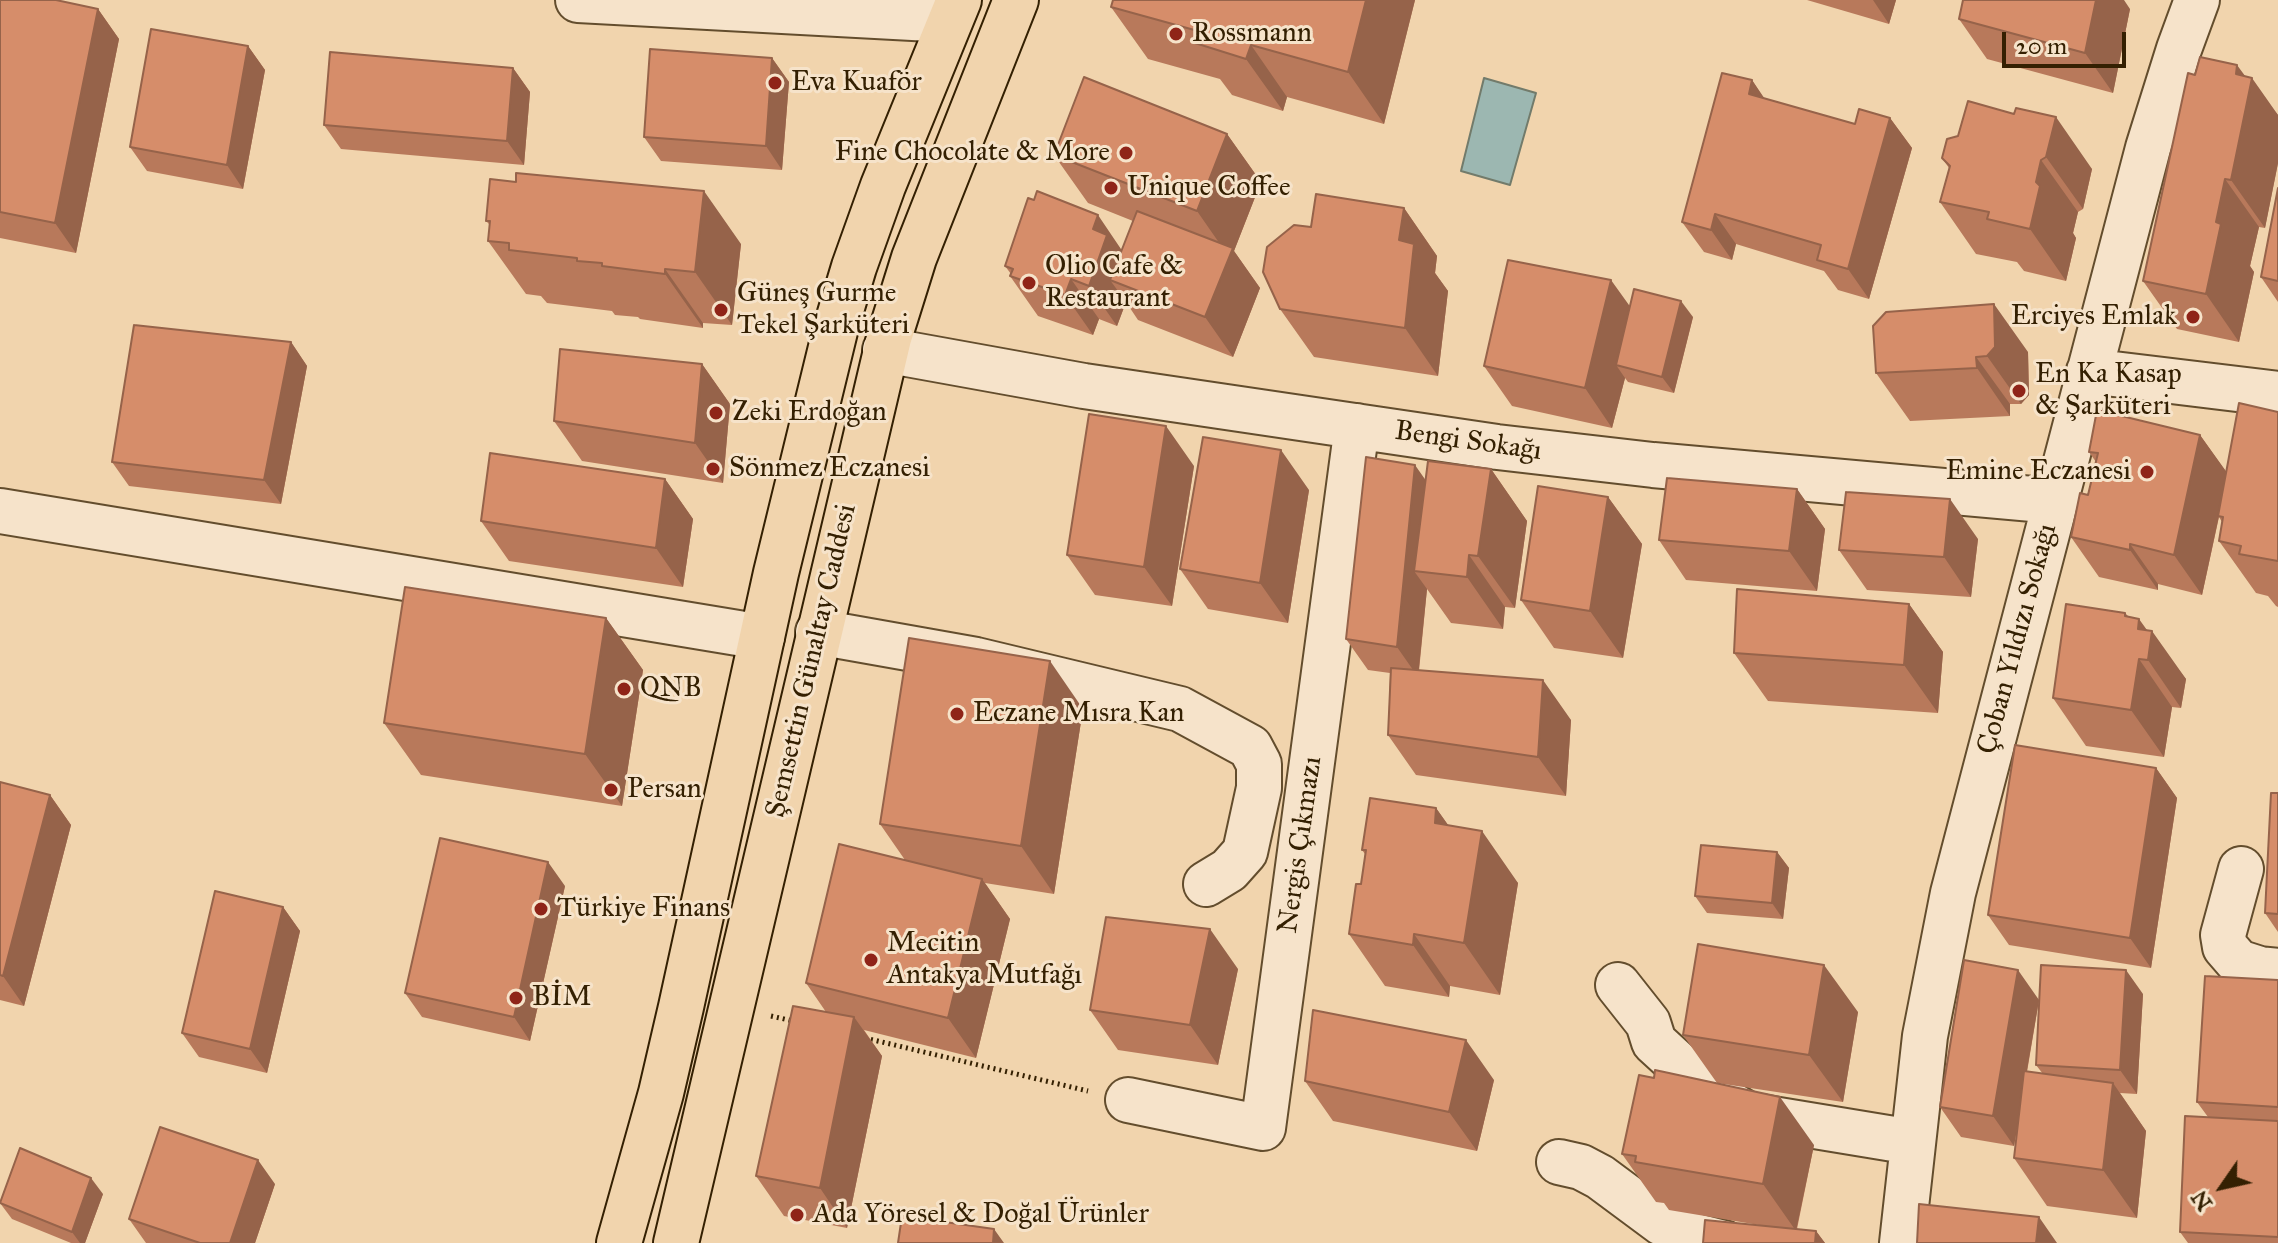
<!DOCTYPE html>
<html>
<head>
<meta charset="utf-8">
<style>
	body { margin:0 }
	#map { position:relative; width:2278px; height:1243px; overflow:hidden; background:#f1d4ad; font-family:"IM FELL Great Primer",serif }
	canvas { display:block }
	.north { position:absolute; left:2182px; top:1147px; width:80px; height:80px; -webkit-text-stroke:6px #f6e3ca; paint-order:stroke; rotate:236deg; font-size:22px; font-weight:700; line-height:32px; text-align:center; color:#342002 }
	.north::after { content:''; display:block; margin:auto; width:28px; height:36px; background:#342002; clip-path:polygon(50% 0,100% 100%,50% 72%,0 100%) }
	.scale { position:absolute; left:2002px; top:32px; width:124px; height:36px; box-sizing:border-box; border:4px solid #342002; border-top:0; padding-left:10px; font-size:24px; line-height:28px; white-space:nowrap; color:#342002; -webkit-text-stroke:6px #f6e3ca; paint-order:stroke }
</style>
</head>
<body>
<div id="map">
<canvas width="2278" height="1243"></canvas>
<div class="north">N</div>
<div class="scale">20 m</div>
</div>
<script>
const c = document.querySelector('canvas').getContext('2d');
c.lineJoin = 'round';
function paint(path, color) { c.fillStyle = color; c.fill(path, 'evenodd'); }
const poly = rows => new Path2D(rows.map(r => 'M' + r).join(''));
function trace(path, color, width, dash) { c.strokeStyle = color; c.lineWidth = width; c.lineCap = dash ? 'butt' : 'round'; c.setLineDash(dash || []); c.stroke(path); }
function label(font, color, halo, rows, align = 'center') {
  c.font = font + ' "IM FELL Great Primer",serif'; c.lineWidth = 6; c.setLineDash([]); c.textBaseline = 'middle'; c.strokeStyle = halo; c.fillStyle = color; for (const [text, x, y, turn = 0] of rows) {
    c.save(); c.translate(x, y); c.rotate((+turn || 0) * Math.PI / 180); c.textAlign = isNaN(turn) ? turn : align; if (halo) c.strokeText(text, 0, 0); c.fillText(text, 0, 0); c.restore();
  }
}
const water = poly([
	[1484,78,1536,93,1510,185,1461,171,1484,78]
]);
paint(water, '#9cb7b1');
trace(water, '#727b6b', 2);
const minor = poly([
	[578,0,950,20],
	[885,350,1084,386,1497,447,1653,465,2055,501],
	[2089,371,2278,394],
	[0,511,762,637],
	[818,632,976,660,1180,709,1250,747,1259,764,1259,788,1245,852,1229,870,1206,884],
	[2241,869,2223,935,2225,947,2238,962,2260,969,2278,971],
	[1618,985,1648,1023,1654,1042,1689,1074,1727,1102,1748,1115,1912,1142],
	[1128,1100,1263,1128,1357,426],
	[1559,1162,1581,1167,1600,1177,1662,1223,1696,1236,1724,1243],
	[1902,1243,1925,1036,1953,893,2148,148,2179,49,2197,0]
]);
const major = poly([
	[619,1243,661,1093,681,1007,776,573,836,327,854,267,883,186,959,0],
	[676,1243,889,338,914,258,1016,0]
]);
trace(minor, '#634d2d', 48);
trace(major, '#342002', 48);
trace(poly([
	[771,1016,793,1021],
	[865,1038,1088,1091]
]), '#342002', 5, [2, 4]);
trace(minor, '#f6e3ca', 44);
trace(major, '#f1d4ad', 44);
paint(poly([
	[0,0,98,9,119,39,76,253,0,238],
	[1415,0,1384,124,1287,97,1283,111,1232,95,1220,79,1148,59,1111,7],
	[1807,0,1896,0,1889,24],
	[2130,9,2113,93,1987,59,1959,19],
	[248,46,265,70,243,189,147,171,130,147],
	[772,58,789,82,782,170,661,161,644,137],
	[513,68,530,92,524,165,341,149,324,125],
	[2195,75,2245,76,2278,115,2278,163,2265,228,2259,227,2250,266,2254,272,2239,342,2177,329,2143,281],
	[1752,80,1764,99,1855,124,1890,118,1912,148,1869,299,1838,290,1824,271,1736,244,1732,260,1704,252,1682,222],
	[1968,101,2092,169,2083,209,2078,212,2073,233,2076,238,2066,281,2024,271,2017,262,1976,254,1940,202,1949,168,1942,158,1958,136],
	[1227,134,1261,182,1234,251,1260,288,1233,357,1138,320,1126,302,1117,326,1099,319,1093,335,1038,316,1010,276,1011,274,1005,266,1122,250,1133,221,1088,203,1054,155],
	[2278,188,2278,302,2261,277],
	[1404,208,1437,256,1435,273,1448,291,1438,376,1314,357,1280,309,1311,227],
	[486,221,741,244,732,325,703,323,703,328,640,319,638,317,615,315,612,311,547,303,541,296,526,294,488,241,490,225],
	[1630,306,1693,317,1674,393,1628,382,1625,378,1612,428,1512,406,1484,366],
	[1873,326,2028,352,2029,395,2021,404,2010,404,2010,416,1910,421,1876,373],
	[291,342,307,366,281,504,129,486,112,462],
	[702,364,730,404,723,483,582,461,554,421],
	[2278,412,2278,607,2276,606,2268,596,2256,593,2219,541,2222,522,2219,517,2202,595,2158,584,2158,590,2099,577,2071,537,2088,495,2096,462,2089,452,2200,435,2226,472],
	[1194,466,1172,606,1095,595,1067,555],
	[1491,469,1527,521,1515,608,1505,607,1503,629,1451,623,1427,589,1419,671,1571,720,1566,796,1416,775,1388,735,1390,673,1368,670,1346,639,1425,480],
	[665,479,693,519,683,587,509,561,481,521],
	[1797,489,1825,529,1817,591,1686,580,1659,540],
	[1309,490,1288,623,1208,609,1180,569],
	[1608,497,1642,544,1623,658,1554,648,1521,600],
	[1978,539,1971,597,1867,590,1839,550],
	[1909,604,1943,652,1938,713,1768,701,1734,653],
	[2125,613,2128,616,2147,630,2186,679,2181,708,2172,707,2164,757,2086,746,2053,698],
	[606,618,643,670,622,806,421,775,384,723],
	[1083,709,1054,894,985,883,1010,919,976,1058,864,1030,882,1056,847,1228,784,1216,756,1176,826,1012,806,983,905,860,880,824],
	[2156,768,2177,798,2151,968,2009,945,1988,915],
	[0,782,50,795,71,825,24,1006,0,1000],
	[2278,793,2278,932,2265,913],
	[1436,808,1448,825,1518,883,1500,995,1450,986,1449,997,1385,986,1349,934,1361,884,1365,854,1362,850],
	[1777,852,1789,868,1783,919,1707,913,1695,896],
	[565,886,530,1041,422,1017,405,993],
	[283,907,300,931,267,1073,199,1057,182,1033],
	[1238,969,1218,1065,1118,1050,1090,1010],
	[2278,980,2278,1243,2188,1243,2180,1232,2208,1117,2197,1102],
	[2143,994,2137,1094,2120,1093,2146,1131,2137,1218,2047,1206,2014,1158,2018,1125,2014,1146,1961,1137,1940,1107,2039,1000,2027,1072,2043,1074,2036,1065],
	[1858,1012,1843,1102,1717,1083,1683,1035],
	[1494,1080,1477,1151,1333,1121,1305,1081],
	[1814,1145,1797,1229,1816,1231,1825,1243,1703,1243,1765,1226,1669,1210,1664,1203,1656,1202,1622,1154],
	[275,1184,255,1243,146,1243,129,1219],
	[103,1194,85,1243,71,1243,12,1219,0,1203]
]), '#b8795b');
paint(poly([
	[1366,0,1415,0,1384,124,1348,72],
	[1873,0,1896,0,1889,24],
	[2096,0,2124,0,2130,9,2113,93,2085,53],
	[98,9,119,39,76,253,55,223],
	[1251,45,1287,97,1283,111,1246,59],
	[248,46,265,70,243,189,227,165],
	[772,58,789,82,782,170,766,146],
	[2237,65,2251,84,2252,78,2278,115,2278,163,2265,228,2231,180,2236,74],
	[513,68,530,92,524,165,507,141],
	[1752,80,1773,111,1749,94],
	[2056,117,2092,169,2083,209,2046,157],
	[1890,118,1912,148,1869,299,1848,269],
	[1227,134,1261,182,1234,251,1260,288,1233,357,1205,317,1229,257,1197,211],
	[2041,160,2078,212,2073,233,2076,238,2066,281,2030,229,2036,182],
	[2225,179,2259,227,2250,266,2254,272,2239,342,2206,294,2216,222],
	[704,191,741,244,732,325,695,272],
	[1404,208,1437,256,1435,273,1448,291,1438,376,1405,328,1399,240],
	[1715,214,1736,244,1732,260,1711,230],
	[1098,215,1125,255,1110,280,1126,302,1117,326,1089,286,1093,229],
	[665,269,703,323,703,328,665,274],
	[1071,279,1099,319,1093,335,1065,295],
	[1611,280,1639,319,1616,365,1625,378,1612,428,1585,388],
	[1681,301,1693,317,1674,393,1662,377],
	[1994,304,2028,352,2029,395,2021,404,1987,356],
	[291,342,307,366,281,504,264,480],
	[1976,357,2010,404,2010,416,1977,368],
	[702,364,730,404,723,483,695,443],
	[1166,426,1194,466,1172,606,1144,567],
	[2200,435,2228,474,2202,595,2174,555],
	[1281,450,1309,490,1288,623,1260,583],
	[1415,465,1436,495,1414,571,1427,589,1418,677,1397,647],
	[1491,469,1527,521,1515,608,1478,556],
	[665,479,693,519,683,587,656,548],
	[1797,489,1825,529,1817,591,1789,551],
	[1608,497,1642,544,1623,658,1590,611],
	[1950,499,1978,539,1971,597,1944,557],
	[2130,544,2158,584,2158,590,2130,550],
	[1469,555,1505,607,1503,629,1467,577],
	[1909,604,1943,652,1938,713,1904,665],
	[2125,613,2150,648,2138,629,2139,619,2152,637,2152,631,2186,679,2181,708,2148,660,2125,616],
	[606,618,643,670,622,806,585,754],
	[2139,659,2172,707,2164,757,2131,710],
	[1050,661,1083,709,1054,894,1021,846],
	[1543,680,1571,720,1566,796,1538,757],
	[2156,768,2177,798,2151,968,2130,938],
	[50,795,71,825,24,1006,3,976],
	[1436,808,1473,860,1435,823],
	[1482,831,1518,883,1500,995,1464,943],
	[1777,852,1789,868,1783,919,1772,903],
	[548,862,565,886,530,1041,514,1017],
	[982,879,1010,919,976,1058,948,1018],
	[283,907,300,931,267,1073,250,1049],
	[1210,929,1238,969,1218,1065,1190,1025],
	[1414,934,1450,986,1449,997,1413,945],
	[1824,965,1858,1012,1843,1102,1809,1055],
	[2018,970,2039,1000,2014,1146,1993,1116],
	[2126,970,2143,994,2137,1094,2120,1070],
	[854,1017,882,1056,847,1228,820,1188],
	[1466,1040,1494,1080,1477,1151,1449,1112],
	[2113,1083,2146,1131,2137,1218,2103,1170],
	[1780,1097,1814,1145,1796,1231,1763,1184],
	[258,1160,275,1184,255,1243,230,1243],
	[91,1178,103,1194,85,1243,80,1243,72,1232],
	[2039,1217,2057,1243,2036,1243],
	[994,1229,1004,1243,993,1243],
	[1816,1231,1825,1243,1815,1243]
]), '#96634a');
const building = poly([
	[0,0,56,0,98,9,55,223,0,212,0,0],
	[1113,0,1366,0,1348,72,1251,45,1246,59,1195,43,1198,31,1111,7,1113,0],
	[1963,0,2096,0,2085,53,1959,19,1963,0],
	[151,29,248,46,227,165,130,147,151,29],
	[650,49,772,58,766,146,644,137,650,49],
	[330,52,513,68,507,141,324,125,330,52],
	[2200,57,2237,65,2236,74,2252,78,2231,180,2225,179,2216,222,2221,224,2206,294,2143,281,2188,73,2195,75,2200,57],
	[1722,73,1752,80,1749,94,1855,124,1859,109,1890,118,1848,269,1817,260,1821,245,1715,214,1711,230,1682,222,1722,73],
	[1084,77,1227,134,1197,211,1054,155,1084,77],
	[1968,101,2014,114,2016,108,2056,117,2046,157,2041,160,2036,182,2040,186,2030,229,1987,219,1989,212,1940,202,1950,166,1942,158,1947,139,1958,136,1968,101],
	[516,173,704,191,695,272,665,269,665,274,602,266,602,263,577,261,577,258,509,250,509,243,488,241,490,221,486,221,490,179,516,182,516,173],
	[2278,188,2278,281,2261,277,2278,188],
	[1037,191,1098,215,1093,229,1107,235,1089,286,1071,279,1065,295,1010,276,1013,269,1005,266,1028,198,1034,200,1037,191],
	[1316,194,1404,208,1399,240,1414,244,1405,328,1280,309,1263,272,1267,247,1294,225,1311,227,1316,194],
	[1137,211,1233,248,1205,317,1110,280,1137,211],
	[1508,260,1611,280,1585,388,1484,366,1508,260],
	[1634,289,1681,301,1662,377,1616,365,1634,289],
	[1994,304,1995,347,1987,356,1976,357,1977,368,1876,373,1873,326,1886,312,1994,304],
	[134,325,291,342,264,480,112,462,134,325],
	[560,349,702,364,695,443,554,421,560,349],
	[2239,403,2278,412,2278,561,2239,554,2241,546,2219,541,2223,517,2218,516,2239,403],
	[2097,410,2200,435,2174,555,2130,544,2130,550,2071,537,2080,493,2088,495,2098,453,2089,452,2097,410],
	[1089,414,1166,426,1144,567,1067,555,1089,414],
	[1203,437,1281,450,1260,583,1180,569,1203,437],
	[490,453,665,479,656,548,481,521,490,453],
	[1366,457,1415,465,1397,647,1346,639,1366,457],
	[1428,461,1491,469,1478,556,1469,555,1467,577,1414,571,1428,461],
	[1667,478,1797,489,1789,551,1659,540,1667,478],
	[1538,486,1608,497,1590,611,1521,600,1538,486],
	[1846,492,1950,499,1944,557,1839,550,1846,492],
	[405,587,606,618,585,754,384,723,405,587],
	[1737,589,1909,604,1904,665,1734,653,1737,589],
	[2066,604,2125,613,2125,616,2139,619,2138,629,2152,631,2148,660,2139,659,2131,710,2053,698,2066,604],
	[909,638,1050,661,1021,846,880,824,909,638],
	[1391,668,1543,680,1538,757,1388,735,1391,668],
	[2015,745,2156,768,2130,938,1988,915,2015,745],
	[0,782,50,795,3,976,0,975,0,782],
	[2271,793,2278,793,2278,914,2265,913,2271,793],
	[1370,798,1436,808,1435,823,1482,831,1464,943,1414,934,1413,945,1349,934,1356,884,1361,884,1366,850,1362,850,1370,798],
	[440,838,548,862,514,1017,405,993,440,838],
	[839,844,982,879,948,1018,806,983,839,844],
	[1701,845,1777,852,1772,903,1695,896,1701,845],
	[215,891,283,907,250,1049,182,1033,215,891],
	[1106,917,1210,929,1190,1025,1090,1010,1106,917],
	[1698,944,1824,965,1809,1055,1683,1035,1698,944],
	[1964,960,2018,970,1993,1116,1940,1107,1964,960],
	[2041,965,2126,970,2120,1070,2036,1065,2041,965],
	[2205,976,2278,980,2278,1107,2197,1102,2205,976],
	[793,1006,854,1017,820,1188,756,1176,793,1006],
	[1313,1010,1466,1040,1449,1112,1305,1081,1313,1010],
	[1655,1070,1780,1097,1763,1184,1635,1162,1636,1156,1622,1154,1639,1075,1654,1078,1655,1070],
	[2024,1071,2113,1083,2103,1170,2014,1158,2024,1071],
	[2185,1116,2278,1121,2278,1237,2180,1232,2185,1116],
	[160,1127,258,1160,230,1243,200,1243,129,1219,160,1127],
	[20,1148,91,1178,72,1232,0,1203,20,1148],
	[1919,1204,2039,1217,2036,1243,1917,1243,1919,1204],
	[902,1216,994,1229,993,1243,898,1243,902,1216],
	[1705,1220,1816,1231,1815,1243,1703,1243,1705,1220]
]);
paint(building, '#d68d6a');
trace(building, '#96634a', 2);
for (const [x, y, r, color] of [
	[1176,34,8,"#8f2418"],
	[775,83,8,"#8f2418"],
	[1126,153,8,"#8f2418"],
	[1111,188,8,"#8f2418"],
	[1029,283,8,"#8f2418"],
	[721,310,8,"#8f2418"],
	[2193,317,8,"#8f2418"],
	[2019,391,8,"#8f2418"],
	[716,413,8,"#8f2418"],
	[713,469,8,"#8f2418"],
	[2147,472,8,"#8f2418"],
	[624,689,8,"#8f2418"],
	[957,714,8,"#8f2418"],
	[611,790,8,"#8f2418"],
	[541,909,8,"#8f2418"],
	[871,960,8,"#8f2418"],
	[516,998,8,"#8f2418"],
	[797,1215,8,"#8f2418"]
]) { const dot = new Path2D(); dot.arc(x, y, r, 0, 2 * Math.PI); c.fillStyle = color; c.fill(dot); trace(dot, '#f6e3ca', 3); }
label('28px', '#342002', '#f6e3ca', [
	["Rossmann",1192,34],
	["Eva Kuaför",791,83],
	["Fine Chocolate & More",1110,153,"right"],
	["Unique Coffee",1127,188],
	["Olio Cafe &",1045,267],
	["Restaurant",1045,299],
	["Güneş Gurme",737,294],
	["Tekel Şarküteri",737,326],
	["Erciyes Emlak",2177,317,"right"],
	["En Ka Kasap",2035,375],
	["& Şarküteri",2035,407],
	["Zeki Erdoğan",732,413],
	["Sönmez Eczanesi",729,469],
	["Emine Eczanesi",2131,472,"right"],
	["QNB",640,689],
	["Eczane Mısra Kan",973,714],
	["Persan",627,790],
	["Türkiye Finans",557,909],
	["Mecitin",887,944],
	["Antakya Mutfağı",887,976],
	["BİM",532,998],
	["Ada Yöresel & Doğal Ürünler",813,1215]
], 'left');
label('28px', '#342002', '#f6e3ca', [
	["Bengi Sokağı",1468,442,8],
	["Çoban Yıldızı Sokağı",2018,639,-75],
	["Şemsettin Günaltay Caddesi",812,661,-77],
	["Nergis Çıkmazı",1301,845,-82]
]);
</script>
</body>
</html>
